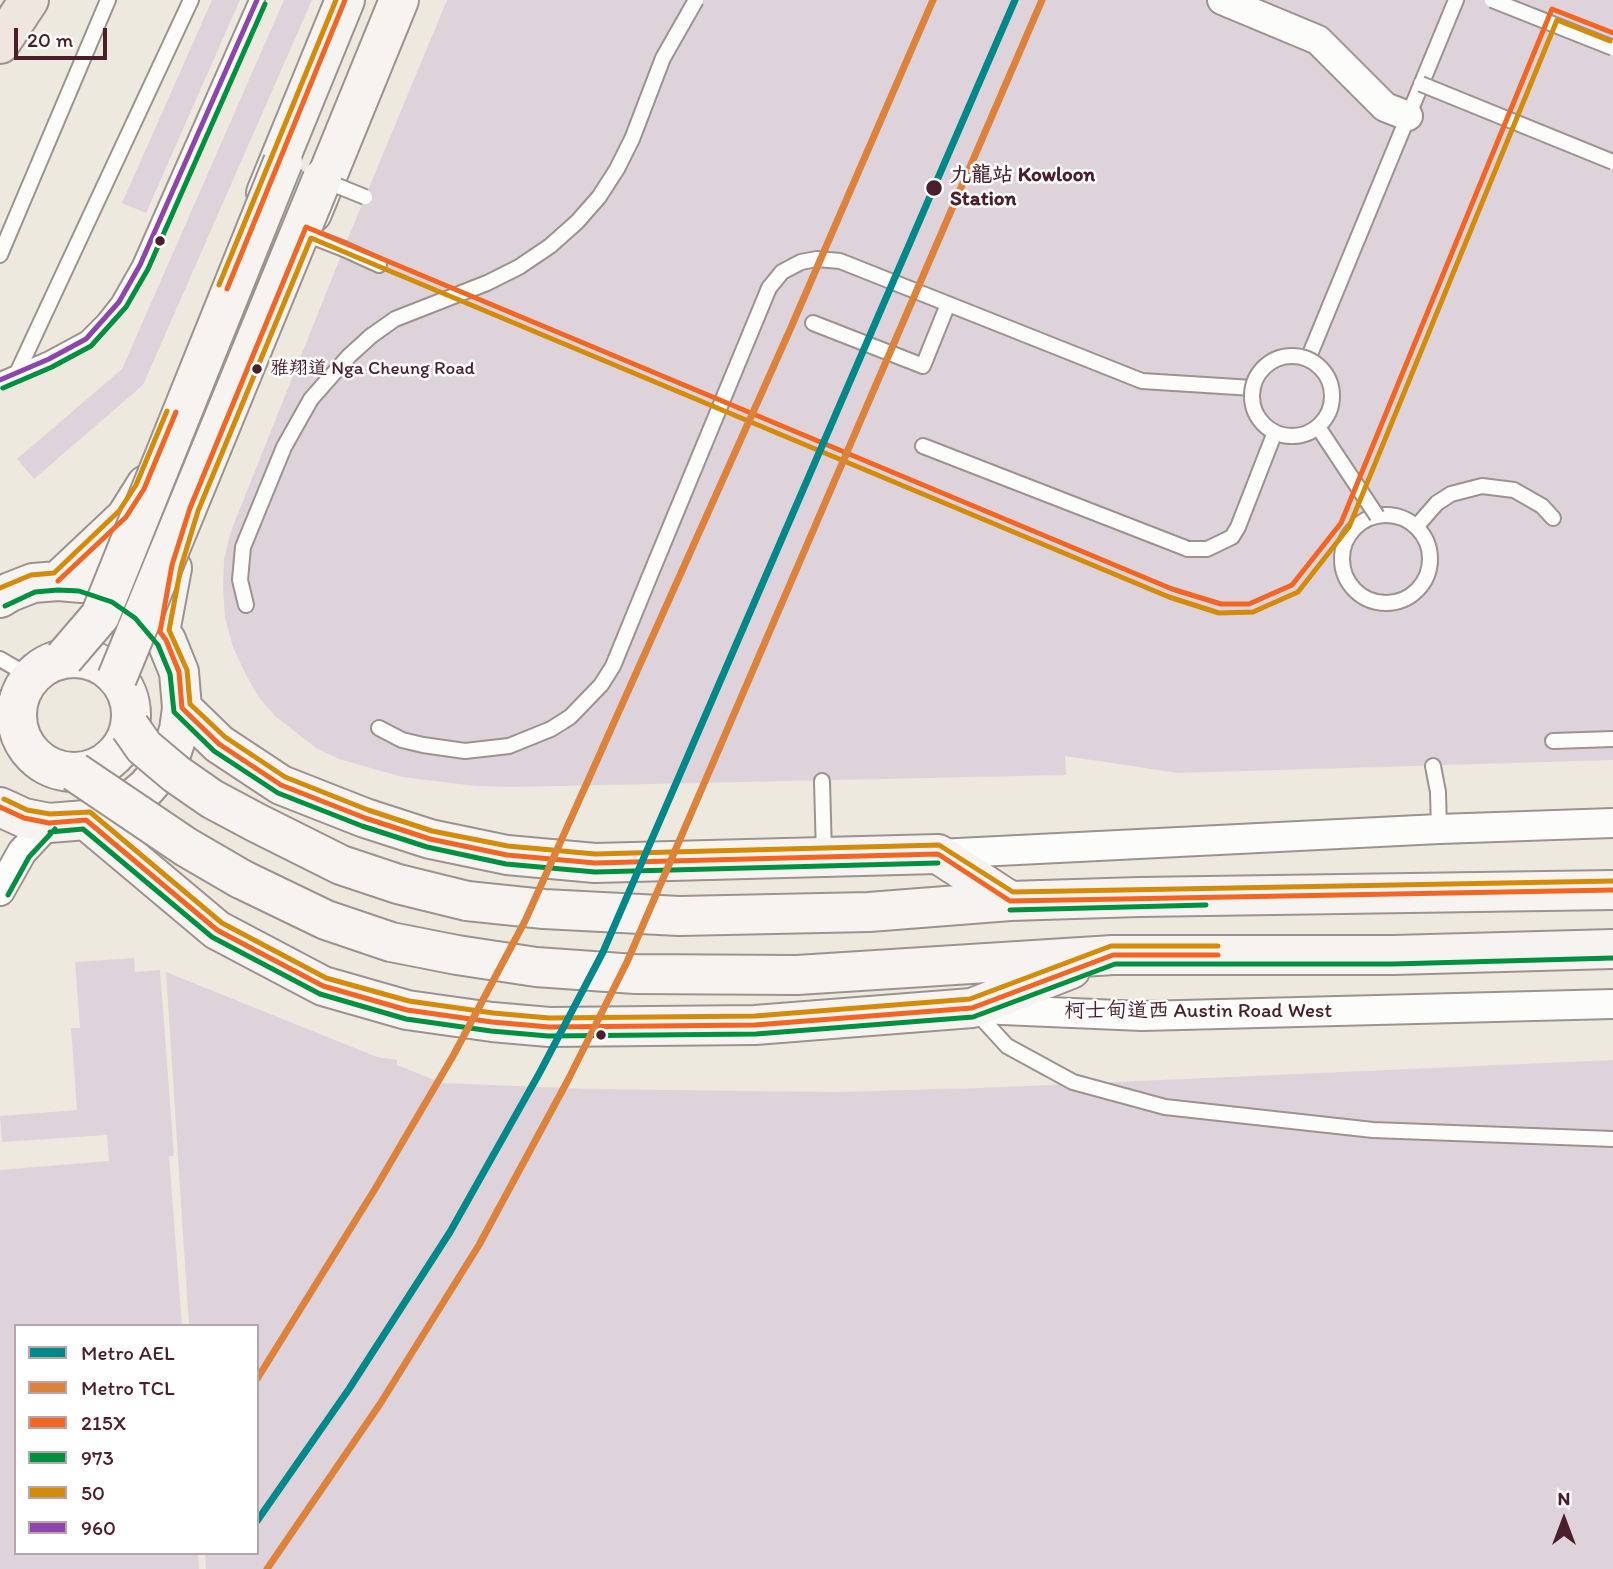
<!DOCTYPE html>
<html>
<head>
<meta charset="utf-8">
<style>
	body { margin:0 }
	#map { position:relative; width:1613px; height:1569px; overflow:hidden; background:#eee9de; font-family:Itim,sans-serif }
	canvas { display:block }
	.legend { position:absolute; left:14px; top:1324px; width:245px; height:231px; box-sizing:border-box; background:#fff; border:2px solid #b7a5aa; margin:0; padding:9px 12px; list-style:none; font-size:21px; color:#4a1f2b }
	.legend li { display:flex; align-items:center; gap:14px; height:35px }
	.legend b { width:35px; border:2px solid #b7a5aa }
	.north { position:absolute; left:1529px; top:1485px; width:70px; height:70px; -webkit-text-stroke:5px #fff; paint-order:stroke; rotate:0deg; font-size:19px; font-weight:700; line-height:28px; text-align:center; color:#4a1f2b }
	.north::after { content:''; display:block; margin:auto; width:24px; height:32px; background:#4a1f2b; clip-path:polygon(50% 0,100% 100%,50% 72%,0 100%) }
	.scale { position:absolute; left:14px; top:28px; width:93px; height:32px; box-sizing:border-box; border:4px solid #4a1f2b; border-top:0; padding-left:9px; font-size:21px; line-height:24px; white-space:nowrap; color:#4a1f2b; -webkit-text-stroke:5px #fff; paint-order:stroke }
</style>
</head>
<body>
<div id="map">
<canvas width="1613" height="1569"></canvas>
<ul class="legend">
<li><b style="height:9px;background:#00888a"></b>Metro AEL</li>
<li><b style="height:9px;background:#dd823b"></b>Metro TCL</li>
<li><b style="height:9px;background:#f26522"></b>215X</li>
<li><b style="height:9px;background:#009140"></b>973</li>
<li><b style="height:9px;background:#d48b09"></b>50</li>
<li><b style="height:9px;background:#8e44ad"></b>960</li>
</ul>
<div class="north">N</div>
<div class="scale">20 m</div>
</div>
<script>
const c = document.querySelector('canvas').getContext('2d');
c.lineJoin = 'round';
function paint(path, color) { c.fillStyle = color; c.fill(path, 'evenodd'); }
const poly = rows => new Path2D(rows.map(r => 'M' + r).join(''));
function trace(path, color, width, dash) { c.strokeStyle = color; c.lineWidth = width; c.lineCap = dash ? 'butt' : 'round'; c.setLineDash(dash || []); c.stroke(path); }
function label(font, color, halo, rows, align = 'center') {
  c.font = font + ' Itim,"LXGW WenKai TC",sans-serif'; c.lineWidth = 5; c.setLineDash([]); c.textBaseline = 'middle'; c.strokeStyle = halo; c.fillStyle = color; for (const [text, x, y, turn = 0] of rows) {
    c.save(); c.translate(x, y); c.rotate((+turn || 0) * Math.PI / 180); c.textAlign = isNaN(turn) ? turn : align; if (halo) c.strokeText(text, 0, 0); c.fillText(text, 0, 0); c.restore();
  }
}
paint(poly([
	[212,0,240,0,146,213,122,203],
	[284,0,312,0,143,385,34,479,17,459,122,369],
	[447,0,1613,0,1613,760,1178,773,1065,756,1066,775,512,787,476,786,402,777,339,759,316,748,275,716,258,696,245,673,233,647,225,618,223,589,224,559,231,531,346,243],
	[134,958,135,972,160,970,174,1156,169,1156,182,1326,16,1326,16,1553,198,1553,199,1569,0,1569,0,1170,109,1161,107,1135,2,1142,0,1116,77,1110,71,1028,80,1028,75,962],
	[166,972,377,1057,397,1060,397,1065,442,1083,590,1089,836,1092,980,1088,1613,1060,1613,1569,206,1569,205,1553,257,1553,257,1326,189,1326]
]), '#ded3da');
const lane = poly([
	[344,249,379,265],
	[0,255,108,0],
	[769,288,782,272,801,262,817,259,840,261,1142,381,1253,388],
	[813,323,923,366,948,304],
	[1308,359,1456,0],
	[17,373,191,0],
	[0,380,49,359,86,339,104,321,119,302,140,265,257,0],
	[923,446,1188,549],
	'1342 559a44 44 0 1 1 88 0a44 44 0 1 1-88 0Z',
	[1416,527,1437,503,1451,494,1482,486,1514,490,1542,506,1553,518],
	[246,605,240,580,243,547,284,447,311,399,349,356,371,336],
	[0,659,31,677],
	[0,703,16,715],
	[379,728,402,740,423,745,465,751,509,746,551,729,570,717,601,685,613,666,649,578],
	[1553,741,1613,739],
	[1433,766,1438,792,1439,829],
	[822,781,824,855],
	[973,1009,1007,1046,1073,1082,1165,1107,1373,1130,1613,1139]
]);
const street = poly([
	[1222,0,1318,40,1385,107,1408,116],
	[938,854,1439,829,1613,823],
	[0,891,22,852,49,823],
	[979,1009,1142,1016,1613,1004]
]);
const secondary = poly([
	[266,193,345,0],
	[312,213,399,0],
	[58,581,126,517,146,485],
	[0,598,10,592,33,583,58,581,82,583],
	[160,632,172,568],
	'17 715a57 57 0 1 1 114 0a57 57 0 1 1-114 0Z',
	[182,708,219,744,281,785,365,818,430,839,507,855,595,863,938,854,1010,901],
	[0,807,24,818,49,823,86,820,103,816,128,803,146,788,161,771,172,751,179,730,182,708,179,672,166,640,142,612],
	[86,820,217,930,323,986,407,1010,492,1022,549,1027,755,1025,972,1008,1071,969],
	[241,879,326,920,391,942,457,955,536,967,635,974,797,975,1113,955,1393,955,1613,949],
	[467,901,544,909,679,916,869,912,1010,901,1139,897,1613,890]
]);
const highway = poly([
	[0,44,29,0]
]);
trace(lane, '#9c928e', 18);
trace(street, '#9c928e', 32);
trace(secondary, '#9c928e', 42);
trace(highway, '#9c928e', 42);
trace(lane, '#fcfcfa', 14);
trace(street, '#fcfcfa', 28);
trace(secondary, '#f6f3f0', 38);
trace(highway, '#efe6df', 38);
const laneBridge = poly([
	[1492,0,1613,48],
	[1421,84,1613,162],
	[323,180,365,197],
	[303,233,344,249],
	[371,336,395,319,487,283,519,267,550,246,577,222,599,197,617,169,632,139,663,58,696,0],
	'1252 396a40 40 0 1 1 80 0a40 40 0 1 1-80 0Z',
	[1318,427,1377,516],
	[1188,549,1207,549,1232,537,1238,527,1275,432],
	[649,578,769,288]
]);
const secondaryBridge = poly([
	[64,658,100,616,283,162],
	[117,678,322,179],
	[130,727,144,747,176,774,212,799,257,823,341,865,398,884,467,901],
	[75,772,186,847,241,879]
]);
trace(laneBridge, '#9c928e', 18, []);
trace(secondaryBridge, '#9c928e', 42, []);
trace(laneBridge, '#fcfcfa', 14);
trace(secondaryBridge, '#f6f3f0', 38);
trace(poly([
	[1613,33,1552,9,1341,523,1292,585,1249,604,1221,604,1172,589,306,227,190,508,172,565,160,632,166,640,179,672,182,708,219,744,281,785,365,818,430,839,507,855,595,863,938,854,1010,901,1613,890],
	[227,289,345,0],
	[58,581,126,517,144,489,176,412],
	[0,807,24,818,49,823,86,820,217,930,323,986,407,1010,492,1022,549,1027,755,1025,972,1008,1113,955,1218,955]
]), '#f26522', 5);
trace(poly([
	[3,388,52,367,91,346,126,307,148,269,265,4],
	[5,606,35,592,58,590,79,591,112,602,135,618,158,645,170,674,174,712,214,751,278,793,362,826,427,847,506,864,595,872,938,863],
	[50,832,83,829,212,937,320,994,406,1019,491,1031,548,1036,756,1034,973,1017,1115,964,1393,964,1613,958],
	[8,895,29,857,55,829],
	[1010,910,1206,905]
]), '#009140', 5);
trace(poly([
	[1610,41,1557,20,1349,527,1298,592,1253,612,1219,613,1169,597,311,238,198,511,181,567,169,630,187,670,190,704,225,737,285,777,368,810,432,831,508,846,595,854,939,845,1013,892,1613,881],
	[219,285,336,0],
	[0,588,31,575,54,573,119,511,136,485,167,411],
	[4,799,27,810,50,814,90,812,222,923,326,978,409,1001,493,1013,549,1018,755,1016,970,999,1111,946,1218,946]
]), '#d48b09', 5);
trace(poly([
	[0,380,49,359,86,339,119,302,140,265,257,0]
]), '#8e44ad', 5);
trace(poly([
	[257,1521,349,1389,450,1232,540,1072,603,952,1015,0]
]), '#00888a', 7);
trace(poly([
	[257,1379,375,1189,453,1056,525,921,789,332,933,0],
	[267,1569,380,1404,479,1245,568,1080,627,962,1042,0]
]), '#dd823b', 7);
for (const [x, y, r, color] of [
	[934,188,9,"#4a1f2b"],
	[160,241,6,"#4a1f2b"],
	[257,369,6,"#4a1f2b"],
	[601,1035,6,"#4a1f2b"]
]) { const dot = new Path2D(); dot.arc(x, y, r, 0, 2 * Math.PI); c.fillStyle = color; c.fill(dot); trace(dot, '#fff', 2.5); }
label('19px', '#4a1f2b', '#fff', [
	["雅翔道 Nga Cheung Road",270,369]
], 'left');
label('bold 21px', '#4a1f2b', '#fff', [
	["九龍站 Kowloon",950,176],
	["Station",950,200]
], 'left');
label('21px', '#4a1f2b', '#fff', [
	["柯士甸道西 Austin Road West",1198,1012]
]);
</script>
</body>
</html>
